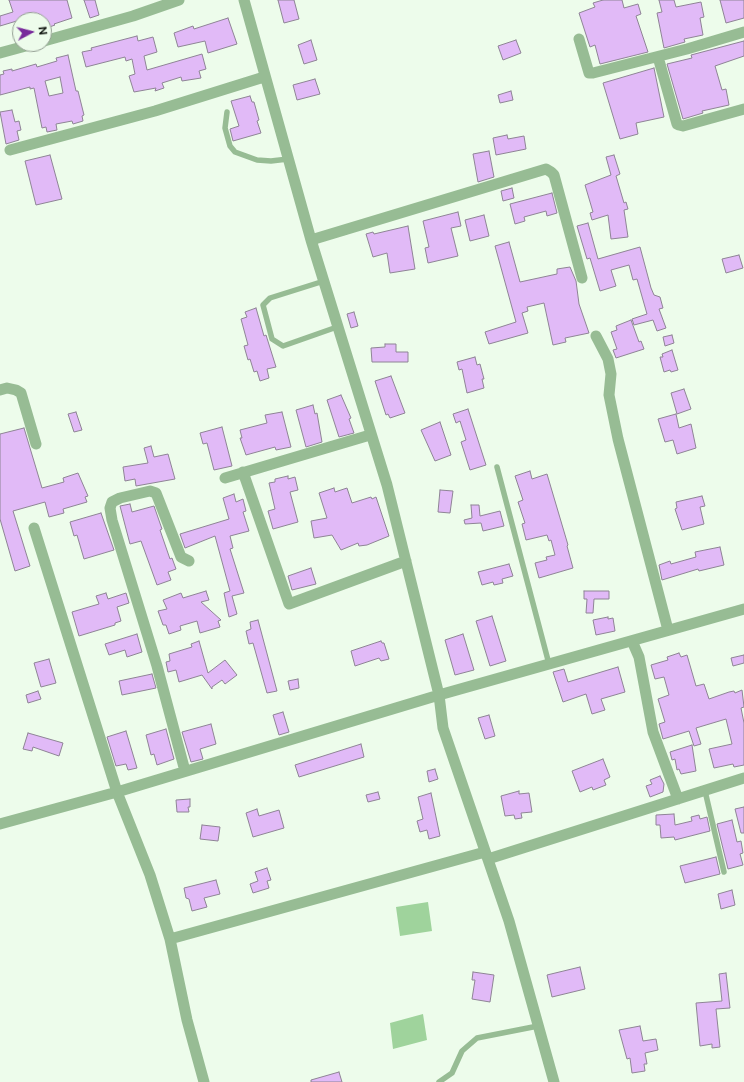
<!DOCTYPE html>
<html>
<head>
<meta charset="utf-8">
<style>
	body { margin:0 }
	#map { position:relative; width:744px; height:1082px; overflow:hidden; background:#edfceb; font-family:"Public Sans",sans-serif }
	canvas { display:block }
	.north { position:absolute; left:12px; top:12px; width:40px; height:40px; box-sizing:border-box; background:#edfceb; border:1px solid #949f93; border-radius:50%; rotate:83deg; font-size:11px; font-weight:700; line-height:16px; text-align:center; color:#0f140e }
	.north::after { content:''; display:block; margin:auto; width:14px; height:18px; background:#782a9b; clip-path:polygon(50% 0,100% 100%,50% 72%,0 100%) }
</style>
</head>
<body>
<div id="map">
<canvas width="744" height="1082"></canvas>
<div class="north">N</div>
</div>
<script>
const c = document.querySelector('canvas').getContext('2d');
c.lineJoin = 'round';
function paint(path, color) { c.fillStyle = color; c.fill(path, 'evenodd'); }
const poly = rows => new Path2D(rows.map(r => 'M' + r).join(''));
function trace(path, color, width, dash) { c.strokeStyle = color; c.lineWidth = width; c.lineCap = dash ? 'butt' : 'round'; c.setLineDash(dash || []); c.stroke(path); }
paint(poly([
	[428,902,432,931,400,936,396,907],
	[423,1014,427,1040,393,1049,390,1023]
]), '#9fd39c');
const building = poly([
	[9,0,67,0,72,18,54,24,55,25,44,29,44,20,20,20,0,26,0,16,13,12,9,0],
	[84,0,95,0,99,15,90,18,84,0],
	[278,0,294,0,299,19,284,23,278,0],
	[603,0,622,0,624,8,638,4,641,14,636,16,648,52,600,64,595,45,590,47,579,13,595,7,593,3,603,0],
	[659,0,674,0,676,7,701,2,704,17,700,18,703,35,684,39,685,42,664,48,657,13,662,12,659,0],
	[720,0,744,0,744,18,726,23,720,0],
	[228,18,237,44,208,53,205,41,178,47,174,33,193,26,194,29,228,18],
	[137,36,138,41,153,37,157,52,144,56,147,70,202,54,206,69,199,71,201,78,182,81,181,77,162,83,164,88,155,91,156,88,134,92,129,76,135,74,132,59,126,61,125,57,86,67,82,52,92,50,91,48,137,36],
	[311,40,317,60,304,64,298,45,311,40],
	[516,40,521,53,503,60,498,46,516,40],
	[744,41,744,56,715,66,722,90,726,89,729,105,702,111,703,113,683,119,667,64,692,58,691,55,744,41],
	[68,55,76,91,78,91,84,115,82,116,83,121,73,124,72,121,56,124,57,130,47,132,46,127,42,128,34,88,30,89,30,87,0,95,0,75,4,74,3,71,12,69,12,71,36,64,37,67,57,61,56,58,68,55],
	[60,77,63,93,49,96,45,81,60,77],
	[654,68,664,117,636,123,638,134,620,139,603,83,654,68],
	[315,79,320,94,297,100,293,85,315,79],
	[511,91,513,100,500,103,498,95,511,91],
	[250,96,252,102,254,102,259,120,257,121,261,133,233,141,230,129,239,126,231,101,250,96],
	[12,110,15,122,19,121,21,130,17,131,19,140,6,144,0,112,12,110],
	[507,135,508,139,524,136,526,149,496,155,493,138,507,135],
	[489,151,494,177,478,182,473,154,489,151],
	[50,155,62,199,36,205,25,161,50,155],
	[614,155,620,174,616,176,624,203,626,202,628,209,624,210,628,237,611,239,608,215,592,220,590,213,593,212,585,185,611,175,606,157,614,155],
	[512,188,514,198,503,201,501,191,512,188],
	[552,193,557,213,547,216,546,211,524,217,525,221,515,224,510,204,552,193],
	[458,212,461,226,451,228,458,256,428,263,425,248,429,247,423,221,458,212],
	[484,215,489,236,470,241,465,220,484,215],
	[588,223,598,259,640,247,651,288,654,295,660,297,663,308,659,309,666,328,657,331,653,320,634,325,632,319,647,314,637,279,633,280,629,265,611,270,616,286,600,291,590,258,587,259,577,226,588,223],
	[408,226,415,269,390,273,387,253,373,257,366,234,373,232,374,234,408,226],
	[509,242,520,282,557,274,557,269,570,267,576,281,579,304,589,333,565,338,566,342,553,345,544,303,527,307,528,311,522,313,528,333,489,344,485,332,516,322,495,246,509,242],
	[739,255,743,268,726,273,722,259,739,255],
	[256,308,264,336,266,335,276,367,267,369,269,378,260,381,257,371,254,372,250,359,248,360,244,346,248,345,241,319,247,317,245,312,256,308],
	[354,312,358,326,351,328,347,314,354,312],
	[631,320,639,342,641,341,644,349,616,358,613,350,617,349,611,332,617,330,616,326,631,320],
	[672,335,674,343,665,346,663,337,672,335],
	[385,344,396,344,396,352,408,352,408,362,372,362,371,348,385,347,385,344],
	[672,350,678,370,671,372,670,370,664,372,660,357,663,357,662,354,672,350],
	[475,357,477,365,480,364,484,379,482,379,484,388,467,393,462,369,459,370,457,362,475,357],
	[391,376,405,413,390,418,388,414,386,415,375,381,391,376],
	[684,389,691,409,677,414,671,393,684,389],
	[341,395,351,418,349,419,354,433,339,437,327,400,341,395],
	[313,405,315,414,317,413,322,442,306,447,296,410,313,405],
	[468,409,486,465,470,470,461,442,466,440,460,421,456,423,453,414,468,409],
	[76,412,82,430,74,432,68,414,76,412],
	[282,412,291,447,276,450,275,447,246,455,240,438,242,438,240,430,267,423,265,415,282,412],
	[676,414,679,428,691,424,696,448,677,454,673,440,665,442,658,419,676,414],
	[440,422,451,455,435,461,421,430,440,422],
	[222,427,232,466,214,470,207,443,203,444,200,433,222,427],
	[24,428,42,488,64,482,63,478,78,473,88,496,85,497,87,502,63,509,64,513,49,517,45,502,13,511,30,566,15,571,0,519,0,434,24,428],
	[151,446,154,457,168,454,175,479,136,486,135,479,125,481,123,467,148,463,144,448,151,446],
	[530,471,532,479,547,474,568,545,567,546,573,568,539,578,535,563,547,560,546,557,555,555,551,540,549,541,547,535,526,540,522,524,525,523,518,502,523,500,515,476,530,471],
	[288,476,288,479,295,477,298,490,290,492,298,522,273,529,268,511,275,509,269,483,275,482,275,479,288,476],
	[334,488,335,492,347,488,352,503,371,497,372,499,376,497,389,536,367,545,359,546,358,543,341,550,332,535,314,538,311,521,327,518,319,493,334,488],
	[440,490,453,491,450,513,438,512,440,490],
	[234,494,236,502,243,499,246,511,243,512,249,531,230,536,233,548,230,549,244,593,232,596,237,614,229,617,224,593,230,591,215,536,185,548,180,534,229,519,223,498,234,494],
	[702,496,705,506,700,507,704,524,682,530,675,509,677,508,676,502,702,496],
	[130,504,132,512,154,506,162,529,160,530,170,559,172,558,176,569,168,572,171,580,157,585,141,541,130,544,120,506,130,504],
	[471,505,479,505,480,516,500,511,504,526,483,531,481,523,465,524,464,520,472,518,471,505],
	[101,513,114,550,84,559,77,535,74,536,70,522,101,513],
	[720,547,724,565,699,571,698,569,662,580,659,565,670,561,671,564,696,557,695,552,720,547],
	[509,564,513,576,502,579,503,583,494,585,493,582,482,585,478,572,509,564],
	[311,568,316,584,292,590,288,576,311,568],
	[206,591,209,600,201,602,221,620,218,621,220,627,200,633,197,621,180,626,181,630,169,634,166,625,163,625,158,611,167,609,163,600,181,593,183,598,206,591],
	[584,591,609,591,609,599,594,599,593,613,586,613,587,599,584,599,584,591],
	[106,593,108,599,126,593,129,603,117,607,121,621,115,623,115,625,79,636,72,612,99,604,96,596,106,593],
	[492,616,506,661,490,666,476,621,492,616],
	[608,617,608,619,613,618,615,631,596,635,593,620,608,617],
	[258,620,277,691,267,693,253,643,249,644,246,631,251,629,250,622,258,620],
	[137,634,142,652,127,657,125,650,109,655,105,644,137,634],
	[463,634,474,670,455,675,445,640,463,634],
	[199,641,208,673,225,660,237,675,225,684,222,680,212,687,212,689,202,675,179,682,176,670,168,672,166,662,170,661,169,654,192,647,191,644,199,641],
	[381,641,382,643,384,643,389,659,381,661,379,658,355,666,351,651,381,641],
	[679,653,681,657,687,655,696,686,704,684,709,699,729,692,734,691,735,693,742,690,744,707,741,708,744,723,744,765,734,767,733,764,714,768,709,749,732,744,726,719,696,728,701,744,694,746,689,731,663,739,659,724,665,722,658,699,669,695,664,677,655,679,651,665,668,660,667,657,679,653],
	[744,655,744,663,733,666,731,658,744,655],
	[49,659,56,683,41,687,34,663,49,659],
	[618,667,625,692,601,699,605,710,592,714,586,694,563,702,553,672,564,669,568,682,618,667],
	[152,674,156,688,122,695,119,681,152,674],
	[298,679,299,688,290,690,288,681,298,679],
	[38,691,41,699,28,703,26,695,38,691],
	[283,712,289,732,279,735,273,715,283,712],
	[489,715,495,736,485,739,478,718,489,715],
	[211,724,216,744,200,749,203,759,191,762,182,732,211,724],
	[166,729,174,759,157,765,154,754,151,755,146,735,166,729],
	[126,731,137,768,128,770,126,764,116,766,107,737,126,731],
	[28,733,63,743,59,756,33,747,32,751,23,749,28,733],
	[361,744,364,757,299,777,295,765,361,744],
	[692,745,696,771,681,774,679,769,677,770,675,759,672,760,670,752,692,745],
	[603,759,610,777,604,780,606,785,593,790,592,787,580,792,572,771,603,759],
	[435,769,438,779,429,782,427,771,435,769],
	[660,776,664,784,663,792,650,797,646,786,652,784,650,780,660,776],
	[519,791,519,794,529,793,532,812,521,813,522,818,515,819,514,815,505,816,501,796,519,791],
	[378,792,380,799,368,802,366,795,378,792],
	[431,793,440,836,429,839,427,830,420,832,417,821,423,819,418,797,431,793],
	[190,799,190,807,188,807,189,812,177,812,176,800,190,799],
	[744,807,744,833,741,833,735,809,744,807],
	[257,809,259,816,279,810,284,828,253,837,246,813,257,809],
	[674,814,675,825,692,821,691,817,699,815,700,819,707,817,710,831,675,840,674,837,661,838,660,825,656,825,656,815,674,814],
	[732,820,737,842,741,841,743,853,740,854,743,865,728,869,717,824,732,820],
	[202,825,220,827,218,841,200,839,202,825],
	[716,857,720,874,685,883,680,866,716,857],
	[267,868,271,880,267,881,269,888,253,893,250,884,258,881,255,872,267,868],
	[216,880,220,894,204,898,207,907,192,911,189,899,186,898,184,888,216,880],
	[732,890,735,905,721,909,718,894,732,890],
	[580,967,585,989,552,997,547,975,580,967],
	[473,972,494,975,490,1002,472,999,475,980,472,980,473,972],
	[726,973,730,1008,716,1009,720,1047,712,1048,712,1044,700,1046,696,1003,722,1001,719,974,726,973],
	[640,1026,643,1041,656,1039,658,1050,645,1053,647,1064,644,1064,645,1071,632,1073,630,1058,627,1059,619,1030,640,1026],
	[339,1072,342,1082,311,1082,311,1080,339,1072]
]);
paint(building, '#e1baf7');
trace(building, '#8e8495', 1);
trace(poly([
	[227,112,225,128,230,146,235,152,257,160,271,161,288,159],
	[324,281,270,298,263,305,272,339,283,346,337,327],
	[497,467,549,664],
	[705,791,724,872],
	[439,1082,452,1073,462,1051,477,1038,538,1026]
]), '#97bc94', 5.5);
trace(poly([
	[244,0,311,240,387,485,439,695,443,728,509,921,554,1082],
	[579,39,589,73,593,73,687,49,744,32],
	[44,41,133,16,179,0],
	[0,53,33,44],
	[658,57,677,124,679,125,683,126,744,109],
	[10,150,155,111,264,77],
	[311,240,546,169,551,172,554,175,582,278],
	[596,336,608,359,611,374,609,395,618,439,668,630],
	[0,390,7,388,16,390,21,393,36,444],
	[243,472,289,604,406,561],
	[225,478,370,435],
	[34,528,117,792,150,875,170,939,187,1020,204,1082],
	[632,641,639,657,653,732,678,799],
	[185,771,157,666,112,520,110,508,112,502,120,498,150,491,156,493,181,557,189,561],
	[0,824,117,792,439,695,744,609],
	[488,859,744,778],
	[170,939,485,852]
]), '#97bc94', 11);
</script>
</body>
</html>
